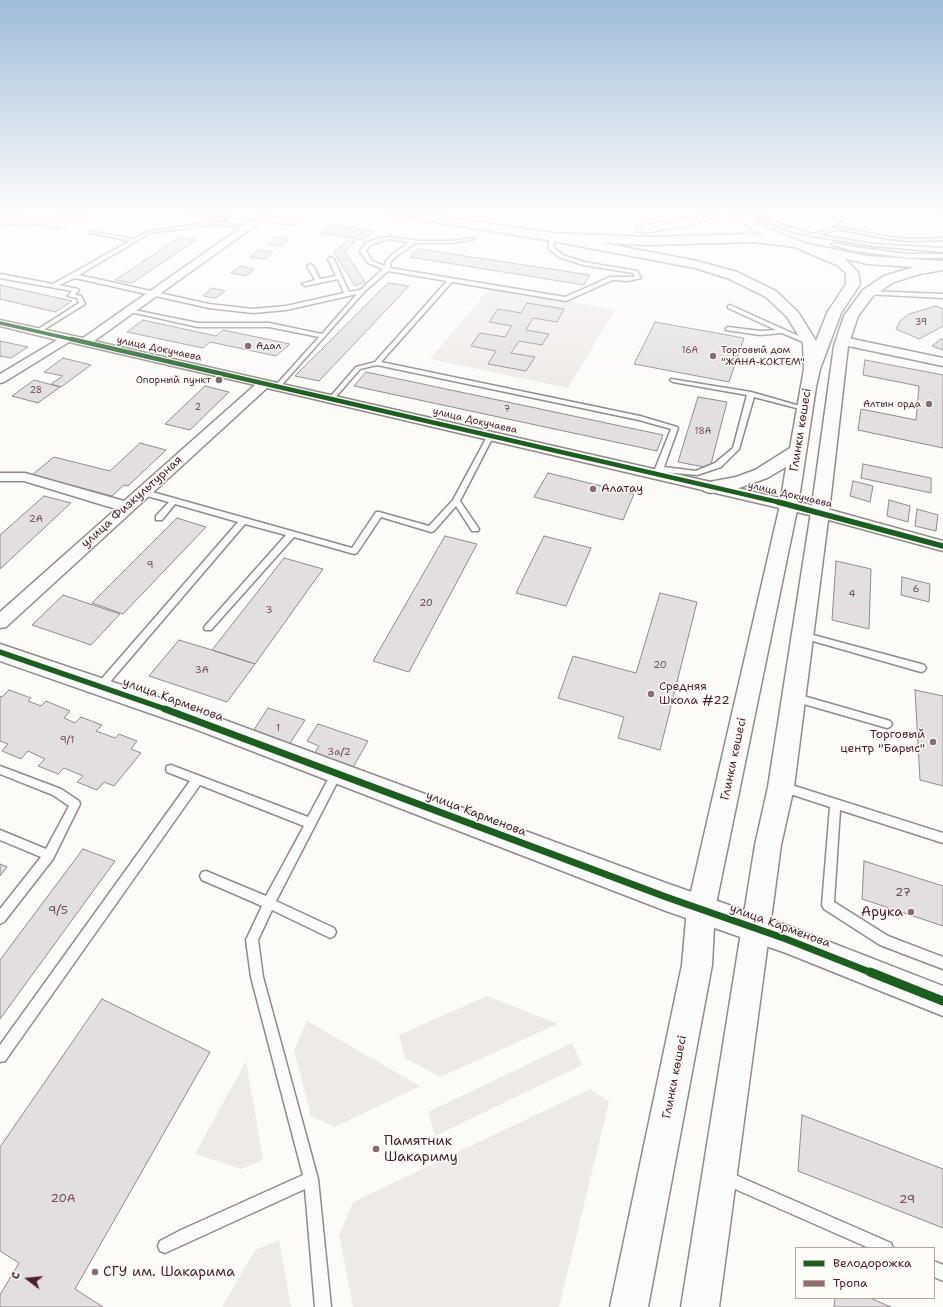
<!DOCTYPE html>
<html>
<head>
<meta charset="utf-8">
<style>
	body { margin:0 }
	#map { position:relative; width:943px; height:1307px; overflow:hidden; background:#fcfbf8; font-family:"Shantell Sans",sans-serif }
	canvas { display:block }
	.legend { position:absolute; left:795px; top:1247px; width:140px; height:52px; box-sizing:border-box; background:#fdfcf7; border:1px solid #b5a4a5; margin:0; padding:5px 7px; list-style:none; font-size:12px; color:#4a1f2b }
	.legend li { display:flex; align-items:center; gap:8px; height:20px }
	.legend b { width:20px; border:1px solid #b5a4a5 }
	.north { position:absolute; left:8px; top:1259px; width:40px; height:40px; -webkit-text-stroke:3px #fdfcf7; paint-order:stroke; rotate:286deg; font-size:11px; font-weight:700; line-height:16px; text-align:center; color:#4a1f2b }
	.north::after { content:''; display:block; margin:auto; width:14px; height:18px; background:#4a1f2b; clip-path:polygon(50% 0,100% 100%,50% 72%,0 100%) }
</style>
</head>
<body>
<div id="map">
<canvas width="943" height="1307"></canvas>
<ul class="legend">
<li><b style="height:5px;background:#1b5e20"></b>Велодорожка</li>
<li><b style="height:5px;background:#8d6e63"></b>Тропа</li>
</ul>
<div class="north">С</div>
</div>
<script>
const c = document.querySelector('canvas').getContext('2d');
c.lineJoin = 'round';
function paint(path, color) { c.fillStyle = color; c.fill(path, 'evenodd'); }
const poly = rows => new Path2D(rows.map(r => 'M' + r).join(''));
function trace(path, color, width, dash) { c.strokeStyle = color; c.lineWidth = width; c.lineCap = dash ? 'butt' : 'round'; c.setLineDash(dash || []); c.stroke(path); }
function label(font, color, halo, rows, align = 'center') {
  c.font = font + ' "Shantell Sans",sans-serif'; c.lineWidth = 3; c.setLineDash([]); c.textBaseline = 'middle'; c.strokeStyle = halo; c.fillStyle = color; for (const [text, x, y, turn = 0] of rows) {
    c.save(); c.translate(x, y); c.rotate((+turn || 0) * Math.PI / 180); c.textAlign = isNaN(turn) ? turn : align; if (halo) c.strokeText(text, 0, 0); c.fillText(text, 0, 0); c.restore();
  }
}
paint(poly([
	[491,287,615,310,568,388,430,359],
	[487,996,558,1024,440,1077,405,1058,399,1035],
	[307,1021,420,1086,335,1127,311,1116,294,1050],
	[572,1043,582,1065,435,1136,428,1112],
	[246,1061,263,1160,241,1169,195,1154],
	[590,1089,609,1102,559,1307,353,1307,339,1235,353,1202],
	[279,1240,291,1307,222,1307,255,1250]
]), '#eeeae8');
const building = poly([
	[52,212,91,212,82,217,68,215,60,219,72,221,58,229,26,224,21,227,6,224,0,227,0,214,3,213,33,218,38,216,53,218,62,213,52,212],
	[211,212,235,212,230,215,211,212],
	[281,216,302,219,293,226,272,223,281,216],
	[331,224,374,231,363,240,320,233,331,224],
	[180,237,196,240,132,283,115,280,180,237],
	[276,237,289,239,282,246,268,244,276,237],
	[347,241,355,242,345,252,365,282,355,286,334,252,347,241],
	[419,249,590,275,584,285,410,257,419,249],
	[259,250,273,252,265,259,250,257,259,250],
	[240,266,254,269,246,276,231,273,240,266],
	[388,283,409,286,319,381,295,376,388,283],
	[0,285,72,301,55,312,0,299,0,285],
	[212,288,225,291,216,298,203,296,212,288],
	[527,303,564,309,557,322,533,318,526,330,549,334,542,345,519,341,511,353,535,357,526,371,488,364,496,351,471,346,480,333,505,337,512,326,489,322,498,309,521,313,527,303],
	[936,306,943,309,943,326,919,339,896,329,900,321,909,314,936,306],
	[143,320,216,336,223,330,290,344,276,356,210,342,203,348,127,332,143,320],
	[655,322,744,338,729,382,634,364,655,322],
	[941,339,943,340,943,350,932,346,941,339],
	[0,341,28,347,11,358,0,356,0,341],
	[63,358,91,365,61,387,51,384,63,376,44,372,63,358],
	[865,360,943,375,943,448,858,430,861,409,916,420,919,386,863,375,865,360],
	[366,372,663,435,657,451,354,386,366,372],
	[34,380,60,387,38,403,12,396,34,380],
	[205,386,229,392,190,430,165,424,205,386],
	[698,397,727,402,710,468,678,462,698,397],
	[140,443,166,450,128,486,124,485,112,496,32,475,54,457,110,471,140,443],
	[863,464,931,478,931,493,861,478,863,464],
	[548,473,634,494,623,520,534,497,548,473],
	[853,481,873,486,870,502,850,496,853,481],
	[44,496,71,503,0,569,0,535,44,496],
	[889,500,910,506,908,522,887,516,889,500],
	[917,509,938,515,936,531,915,526,917,509],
	[177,518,206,527,123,614,92,603,177,518],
	[445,536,477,544,409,672,373,661,445,536],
	[544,536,591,548,566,606,516,593,544,536],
	[284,558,323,569,255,664,212,650,284,558],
	[836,561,871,569,869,629,832,620,836,561],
	[902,577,930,584,929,602,901,595,902,577],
	[660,593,697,602,660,750,618,738,624,717,558,698,573,656,636,673,660,593],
	[63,595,120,614,91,645,32,625,63,595],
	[179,640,212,650,255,664,227,702,149,676,179,640],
	[9,690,31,698,28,701,41,706,46,701,70,711,64,718,75,723,81,717,102,725,96,731,115,738,119,734,137,741,131,749,141,753,114,786,104,782,97,790,77,782,83,776,64,768,58,774,38,766,45,759,28,751,21,759,2,751,8,744,0,741,0,696,2,697,9,690],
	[915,690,943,696,943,786,920,780,915,690],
	[268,708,305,720,287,748,250,736,268,708],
	[318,724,368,741,351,771,312,758,319,746,307,741,318,724],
	[83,849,115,861,0,1019,0,960,83,849],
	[864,861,943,886,943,926,862,899,864,861],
	[0,864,7,867,0,876,0,864],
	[102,999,210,1052,75,1289,103,1307,0,1307,0,1295,19,1263,0,1251,0,1147,102,999],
	[802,1115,943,1169,943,1228,798,1171,802,1115],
	[835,1298,870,1298,891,1307,834,1307,835,1298]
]);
paint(building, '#e2dfde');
trace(building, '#928a8b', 1);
const service = poly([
	[183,212,191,212,227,219,225,220,185,213,183,212],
	[743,212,749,212,797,230,815,234,837,227,889,237,909,239,943,238,943,240,909,241,889,239,837,229,820,235,873,244,943,248,943,252,873,246,812,236,793,232,743,212],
	[216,222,249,227,247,228,216,224,150,233,79,275,209,304,253,309,286,306,344,293,338,279,305,286,302,284,315,280,307,266,310,264,313,266,320,279,336,276,328,259,331,257,334,259,349,292,360,290,383,269,368,263,360,251,366,243,379,238,389,237,418,241,452,241,473,238,475,239,452,243,415,243,398,255,391,261,390,268,565,297,610,277,635,277,633,273,583,265,559,257,549,249,549,237,551,236,553,237,554,248,563,255,584,262,637,271,641,278,628,281,613,280,566,301,452,282,381,362,640,416,677,427,678,428,664,467,696,471,715,463,733,448,747,395,673,382,670,380,671,379,751,392,807,408,804,410,754,397,739,449,721,467,697,475,663,472,661,476,658,476,654,474,655,469,671,429,639,420,377,365,360,369,334,399,330,399,330,397,356,367,375,362,447,281,388,271,364,292,280,387,278,388,276,387,276,385,319,337,269,327,198,327,126,311,129,309,198,323,269,323,322,334,357,294,286,310,253,313,209,308,75,278,59,285,78,289,79,290,75,295,81,296,85,304,37,334,35,333,35,331,79,303,77,298,68,296,72,291,0,278,0,274,53,284,130,241,92,233,90,233,90,231,134,239,149,231,216,222],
	[389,239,409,242,394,253,386,261,385,266,372,261,366,251,370,245,389,239],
	[834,243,855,247,907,254,943,254,943,258,907,258,855,251,832,245,832,244,834,243],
	[868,291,943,294,943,298,866,294,866,292,868,291],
	[730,305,812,342,813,343,808,344,782,333,760,335,726,330,726,328,728,327,760,331,776,330,728,308,728,306,730,305],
	[491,433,494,435,460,501,479,529,478,531,472,531,456,506,434,531,431,532,381,517,357,553,354,554,294,537,211,630,205,630,204,628,205,626,286,535,245,524,104,689,98,689,96,686,98,683,238,522,175,504,162,520,156,520,156,516,169,502,139,494,139,490,145,490,352,548,376,512,379,512,429,526,453,500,488,435,491,433],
	[802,632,921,664,924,665,926,668,924,671,921,672,799,637,798,635,802,632],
	[793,693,887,720,890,721,892,724,890,727,887,728,790,700,788,697,790,694,793,693],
	[171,765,308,817,333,770,337,769,341,770,342,773,276,901,334,928,336,932,334,936,330,938,326,936,272,910,258,940,263,977,318,1179,331,1307,315,1307,305,1189,165,1253,160,1251,158,1246,160,1241,181,1230,303,1175,251,977,246,940,262,906,202,880,200,876,202,872,206,871,266,896,304,826,200,785,5,1061,0,1062,0,1045,190,781,167,772,166,769,167,766,171,765],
	[0,766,61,789,79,801,80,804,53,859,4,922,0,924,0,909,41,857,0,840,0,830,46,849,69,806,53,795,0,774,0,766],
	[782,782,943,833,943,843,840,810,834,902,888,936,943,957,943,969,880,945,824,909,822,905,830,807,778,790,777,787,778,784,782,782],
	[724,1170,891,1243,893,1248,869,1248,719,1182,717,1177,719,1172,724,1170],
	[934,1261,943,1265,943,1281,934,1277,934,1261]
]);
const minor = poly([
	[263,212,274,212,94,341,820,507,943,541,943,551,818,517,267,388,6,627,0,628,0,612,116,509,24,481,0,481,0,473,25,473,124,501,255,385,69,342,4,382,0,383,0,374,57,340,0,326,0,320,83,338,263,212],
	[843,337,943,358,943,366,839,344,837,341,839,338,843,337]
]);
const tertiary = poly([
	[0,644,211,715,666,883,786,925,943,986,943,1016,786,953,666,911,195,729,0,661,0,644]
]);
const secondary = poly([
	[551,233,697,261,737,272,776,291,798,312,816,341,827,313,846,284,846,273,837,265,801,250,799,247,801,244,809,244,845,259,858,272,860,284,841,313,820,369,816,387,798,505,715,909,712,965,648,1307,610,1307,682,965,687,909,780,505,786,467,767,478,739,488,710,493,704,491,701,487,704,483,736,477,755,470,790,448,804,369,803,343,787,317,766,297,727,278,695,268,547,240,545,237,547,234,551,233],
	[943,262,943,270,920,274,894,282,873,296,858,316,848,346,829,512,794,787,781,845,719,1307,681,1307,755,845,768,787,811,512,834,346,844,316,863,290,884,276,918,266,943,262]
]);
const trunk = poly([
	[388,212,414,212,551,233,648,237,754,234,765,236,757,233,730,212,743,212,765,227,807,244,868,256,943,261,943,269,868,264,794,247,754,242,648,245,551,241,394,215,390,214,388,212],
	[706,212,720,212,718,214,694,225,642,233,638,231,636,229,638,227,642,225,691,219,706,212]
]);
trace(service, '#928a8b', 3);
trace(minor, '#928a8b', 3);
trace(tertiary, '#928a8b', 3);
trace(secondary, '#928a8b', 3);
trace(trunk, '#928a8b', 3);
paint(service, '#fbfbf9');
paint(minor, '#fbfbf9');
paint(tertiary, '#fbfbf9');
paint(secondary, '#fbfbf9');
paint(trunk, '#fbfbf9');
trace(poly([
	[837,224,843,220]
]), '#8d6e63', 3, [6, 3]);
trace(poly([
	[0,323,75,340]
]), '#1b5e20', 3.5);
trace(poly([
	[71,339,782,503]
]), '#1b5e20', 4.5);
trace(poly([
	[778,502,943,546],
	[0,652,168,710]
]), '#1b5e20', 5.5);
trace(poly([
	[165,709,666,897,786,939,872,973]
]), '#1b5e20', 7);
trace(poly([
	[870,972,943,1001]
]), '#1b5e20', 9);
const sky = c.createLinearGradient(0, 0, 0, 395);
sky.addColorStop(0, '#9fbcda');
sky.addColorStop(0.54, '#fefdfc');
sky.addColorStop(1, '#fefdfc00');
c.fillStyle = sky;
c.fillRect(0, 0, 943, 395);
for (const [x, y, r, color] of [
	[248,346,4,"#886c73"],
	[713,356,4,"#886c73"],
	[219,380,4,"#886c73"],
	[929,404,4,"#886c73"],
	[593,489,4,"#886c73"],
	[651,694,4,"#886c73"],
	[933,742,4,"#886c73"],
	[911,912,4,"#886c73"],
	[376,1149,4,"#886c73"],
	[95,1272,4,"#886c73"]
]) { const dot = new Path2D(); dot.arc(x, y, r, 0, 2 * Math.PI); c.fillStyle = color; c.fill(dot); trace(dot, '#fdfcf7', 1.5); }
label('9px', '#704f58', null, [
	["39",921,323],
	["16А",690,351],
	["28",36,391],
	["2",198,408],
	["7",507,410],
	["18А",703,432]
]);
label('10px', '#4a1f2b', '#fdfcf7', [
	["Адал",256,346],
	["Торговый дом",721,350],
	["\"ЖАНА-КОКТЕМ\"",721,362],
	["Опорный пункт",211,380,"right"],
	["Алтын орда",921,404,"right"]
], 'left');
label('10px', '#4a1f2b', '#fdfcf7', [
	["улица Докучаева",159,349,12],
	["улица Докучаева",475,421,13],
	["улица Докучаева",790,495,13]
]);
label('10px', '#704f58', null, [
	["2А",36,519],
	["9",150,565],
	["6",916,589],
	["4",852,594],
	["20",426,603],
	["3",269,610],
	["20",660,665],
	["3А",202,670],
	["1",278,728],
	["9/1",67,740],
	["3а/2",339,752]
]);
label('12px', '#4a1f2b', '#fdfcf7', [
	["Глинки көшесі",801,430,-81],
	["улица Физкультурная",132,502,-42],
	["улица Карменова",173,700,20],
	["Глинки көшесі",734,759,-78],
	["улица Карменова",476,814,21],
	["улица Карменова",780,926,20],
	["Глинки көшесі",675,1077,-79]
]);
label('12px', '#4a1f2b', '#fdfcf7', [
	["Алатау",601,489],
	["Средняя",659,687],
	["Школа #22",659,701],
	["Торговый",925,735,"right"],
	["центр \"Барыс\"",925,749,"right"]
], 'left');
label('12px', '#704f58', null, [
	["27",903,893],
	["9/5",58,911],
	["20А",63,1199],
	["29",907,1200]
]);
label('14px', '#4a1f2b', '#fdfcf7', [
	["Арука",903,912,"right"],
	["Памятник",384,1141],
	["Шакариму",384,1157],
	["СГУ им. Шакарима",103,1272]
], 'left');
</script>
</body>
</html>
